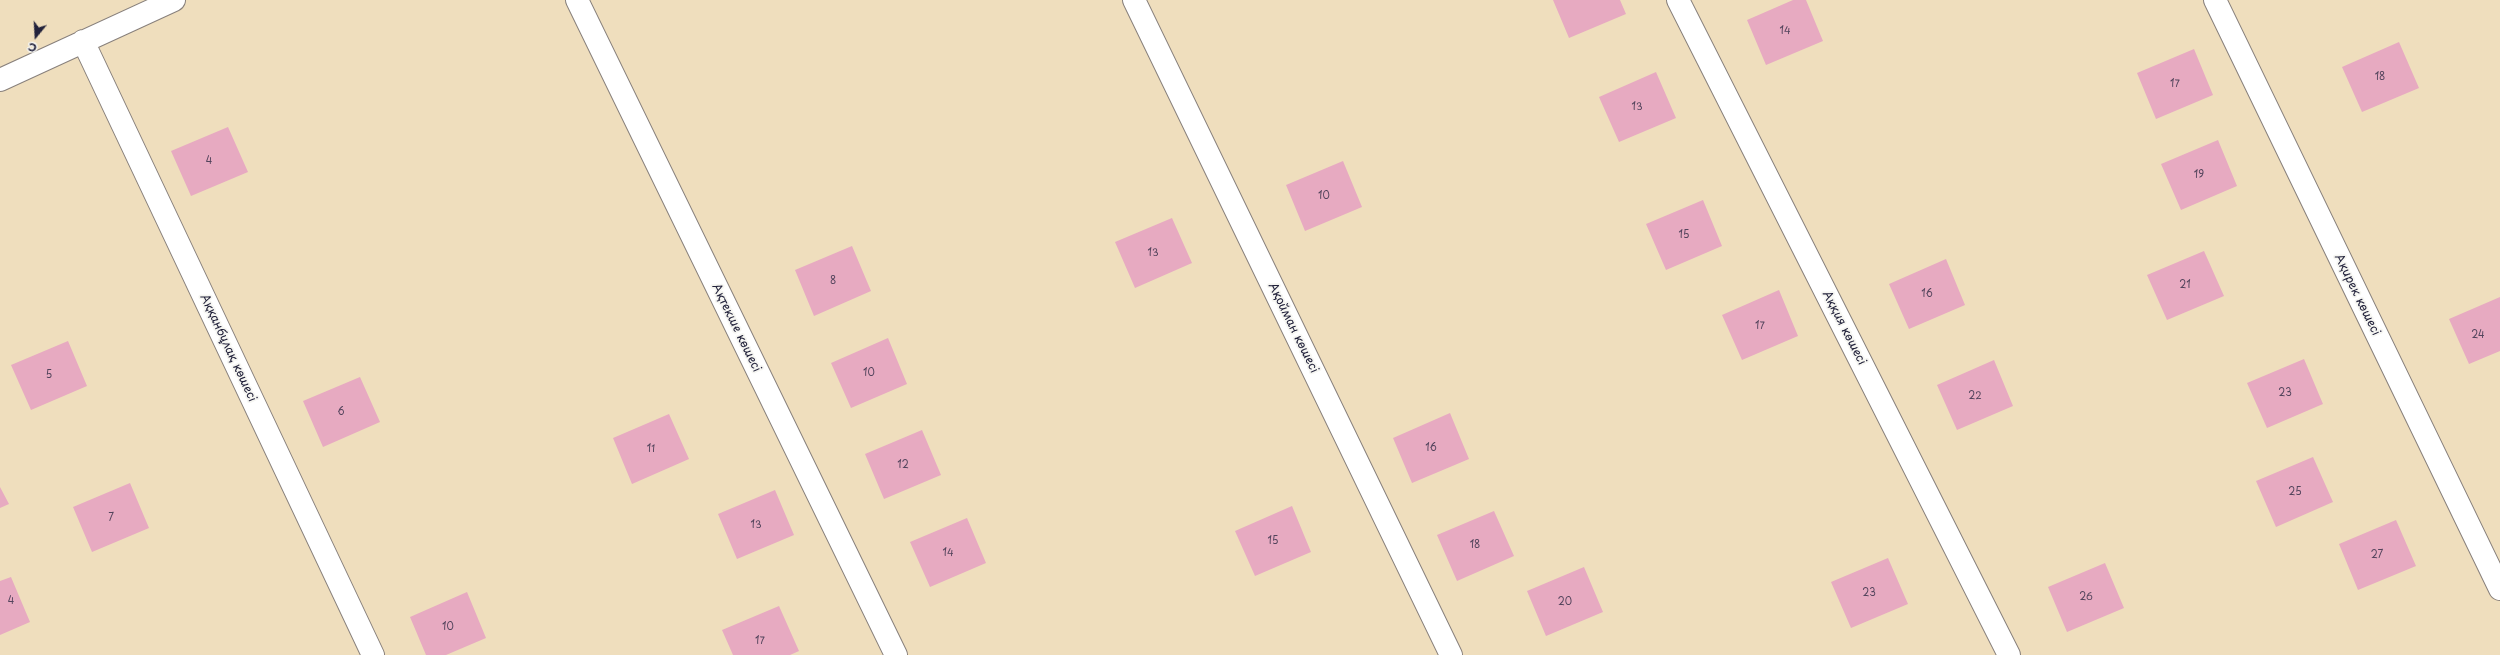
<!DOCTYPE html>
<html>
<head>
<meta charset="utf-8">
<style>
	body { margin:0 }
	#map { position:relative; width:2500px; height:655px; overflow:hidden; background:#efdebd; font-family:"Playpen Sans",sans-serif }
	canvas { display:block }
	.north { position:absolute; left:16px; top:16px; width:40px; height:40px; -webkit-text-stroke:3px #f6f6f2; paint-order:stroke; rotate:198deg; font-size:11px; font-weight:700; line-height:16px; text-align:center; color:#22223b }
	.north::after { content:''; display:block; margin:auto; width:14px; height:18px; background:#22223b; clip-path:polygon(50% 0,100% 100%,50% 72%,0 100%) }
</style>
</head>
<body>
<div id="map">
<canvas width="2500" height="655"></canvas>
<div class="north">С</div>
</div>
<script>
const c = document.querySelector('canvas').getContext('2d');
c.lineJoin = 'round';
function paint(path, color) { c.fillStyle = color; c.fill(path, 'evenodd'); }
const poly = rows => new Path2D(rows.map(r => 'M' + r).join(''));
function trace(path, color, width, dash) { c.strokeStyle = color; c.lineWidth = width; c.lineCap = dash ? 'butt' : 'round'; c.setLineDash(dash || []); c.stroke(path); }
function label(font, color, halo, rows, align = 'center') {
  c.font = font + ' "Playpen Sans",sans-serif'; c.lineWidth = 3.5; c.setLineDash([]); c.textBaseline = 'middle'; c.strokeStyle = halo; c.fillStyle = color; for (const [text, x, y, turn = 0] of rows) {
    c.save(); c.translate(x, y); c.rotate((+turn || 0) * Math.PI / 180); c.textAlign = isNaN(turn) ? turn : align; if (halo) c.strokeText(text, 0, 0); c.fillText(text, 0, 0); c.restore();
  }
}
paint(poly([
	[1553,0,1620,0,1626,14,1569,38],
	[1793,0,1806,0,1823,41,1766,65,1747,20],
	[2399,42,2419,88,2362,112,2342,67],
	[2194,49,2213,95,2156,119,2137,73],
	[1656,72,1676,118,1619,142,1599,97],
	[228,127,248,172,191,196,171,151],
	[2218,140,2237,186,2181,210,2161,164],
	[1343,161,1362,207,1305,231,1286,185],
	[1703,200,1722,246,1666,270,1646,224],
	[1172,218,1192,263,1135,288,1115,242],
	[852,246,871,291,814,316,795,270],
	[2204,251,2224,296,2167,320,2147,275],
	[1946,259,1965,305,1909,329,1889,284],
	[1779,290,1798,336,1742,360,1722,315],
	[2500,297,2500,351,2469,364,2449,319],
	[888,338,907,384,851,408,831,363],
	[68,341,87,386,31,410,11,365],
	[2304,359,2323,404,2267,428,2247,383],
	[1994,360,2013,406,1957,430,1937,385],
	[360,377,380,422,323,447,303,401],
	[1450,413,1469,459,1412,483,1393,438],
	[669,414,689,459,632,484,613,438],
	[922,430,941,475,884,499,865,454],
	[2313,457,2333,502,2276,527,2256,481],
	[130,483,149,528,92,552,73,507],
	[0,487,9,504,0,508],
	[775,490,794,535,737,559,718,514],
	[1292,506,1311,552,1255,576,1235,531],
	[1494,511,1514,556,1457,581,1437,535],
	[967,518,986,563,930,587,910,542],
	[2396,520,2416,566,2358,590,2339,544],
	[1888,558,1908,604,1851,628,1831,582],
	[2105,563,2124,608,2067,632,2048,587],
	[1584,567,1603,612,1546,636,1527,591],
	[11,577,30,622,0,635,0,581],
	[467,592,486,638,446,655,426,655,410,617],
	[779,606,799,651,790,655,733,655,722,630]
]), '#e7aac1');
const minor = poly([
	[577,0,896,655],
	[1134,0,1451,655],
	[1678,0,2009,655],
	[2215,0,2500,589],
	[83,41,373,655],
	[0,80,174,0]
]);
trace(minor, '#88807c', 24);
trace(minor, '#fff', 22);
label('10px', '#53445c', null, [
	["14",1785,31],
	["18",2380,77],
	["17",2175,84],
	["13",1637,107],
	["4",209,161],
	["19",2199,175],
	["10",1324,196],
	["15",1684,235],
	["13",1153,253],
	["8",833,281],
	["21",2185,285],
	["16",1927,294],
	["17",1760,326],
	["24",2478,335],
	["10",869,373],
	["5",49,375],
	["23",2285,393],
	["22",1975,396],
	["6",341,412],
	["16",1431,448],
	["11",651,449],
	["12",903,465],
	["25",2295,492],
	["7",111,518],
	["13",756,525],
	["15",1273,541],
	["18",1475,545],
	["14",948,553],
	["27",2377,555],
	["23",1869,593],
	["26",2086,597],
	["4",11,601],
	["20",1565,602],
	["10",448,627],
	["17",760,641]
]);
label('12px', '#22223b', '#f6f6f2', [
	["Ақирек көшесі",2357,295,64],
	["Ақтекше көшесі",736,328,64],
	["Ақойман көшесі",1293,328,64],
	["Аққия көшесі",1844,328,63],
	["Аққанбұлақ көшесі",228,348,65]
]);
</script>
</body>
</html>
